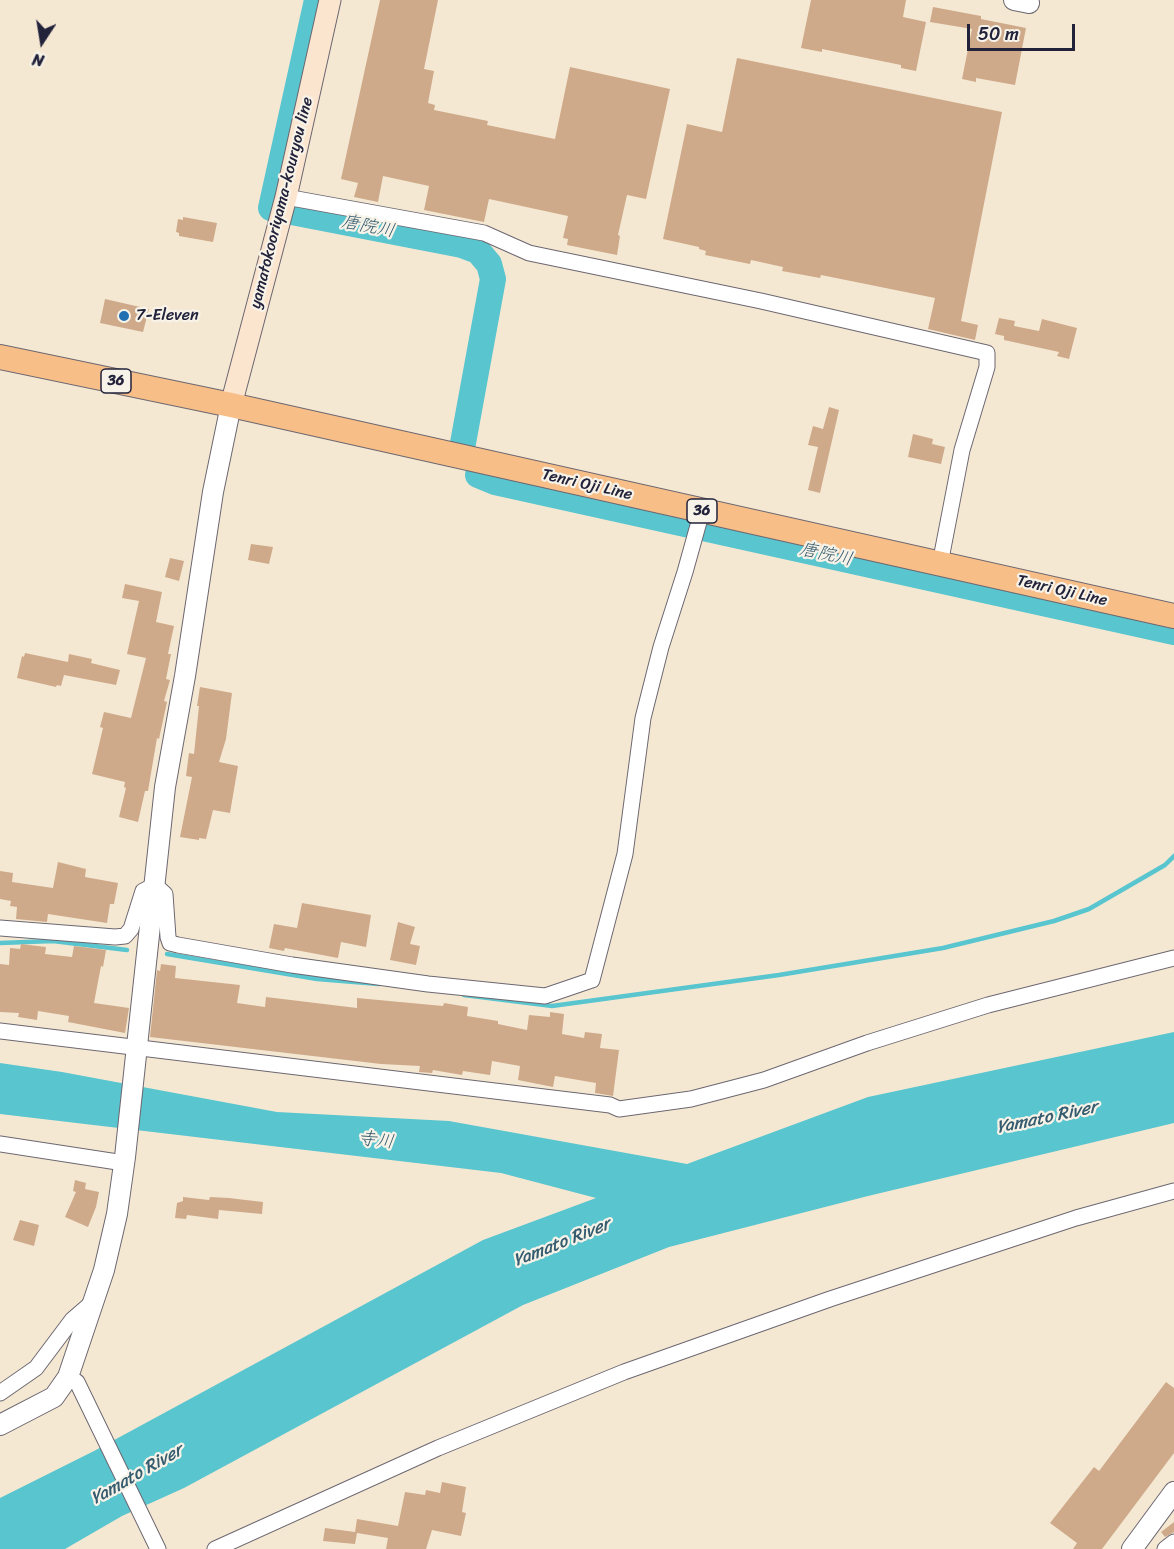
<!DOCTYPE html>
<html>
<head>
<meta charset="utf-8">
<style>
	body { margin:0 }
	#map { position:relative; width:1174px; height:1549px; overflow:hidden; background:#f5e8d3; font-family:Sriracha,sans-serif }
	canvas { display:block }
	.north { position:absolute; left:12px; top:12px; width:60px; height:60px; -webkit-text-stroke:4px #f7f3e8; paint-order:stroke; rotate:192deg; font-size:16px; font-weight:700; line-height:24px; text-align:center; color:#22223b }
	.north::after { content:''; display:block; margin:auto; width:21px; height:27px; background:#22223b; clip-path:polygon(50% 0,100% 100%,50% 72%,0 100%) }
	.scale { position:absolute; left:967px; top:24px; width:108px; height:27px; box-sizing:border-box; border:3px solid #22223b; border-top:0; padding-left:8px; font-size:18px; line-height:21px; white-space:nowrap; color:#22223b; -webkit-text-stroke:4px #f7f3e8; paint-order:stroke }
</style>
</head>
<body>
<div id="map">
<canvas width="1174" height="1549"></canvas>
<div class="north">N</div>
<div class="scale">50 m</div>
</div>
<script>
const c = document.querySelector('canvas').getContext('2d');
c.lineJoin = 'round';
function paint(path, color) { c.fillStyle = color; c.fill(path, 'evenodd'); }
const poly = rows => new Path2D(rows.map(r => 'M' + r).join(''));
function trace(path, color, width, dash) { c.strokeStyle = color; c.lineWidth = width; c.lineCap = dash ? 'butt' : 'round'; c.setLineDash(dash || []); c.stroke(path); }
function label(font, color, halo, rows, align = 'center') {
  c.font = font + ' Sriracha,"Klee One",sans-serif'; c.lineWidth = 4.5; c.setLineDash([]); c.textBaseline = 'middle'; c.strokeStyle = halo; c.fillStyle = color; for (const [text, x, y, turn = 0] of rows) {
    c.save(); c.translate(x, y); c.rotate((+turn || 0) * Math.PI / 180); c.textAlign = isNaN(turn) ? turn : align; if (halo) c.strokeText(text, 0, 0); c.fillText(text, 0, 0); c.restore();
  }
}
paint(poly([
	[1174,1032,1174,1123,868,1196,669,1247,523,1305,184,1488,122,1516,65,1549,0,1549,0,1498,94,1451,483,1240,596,1198,501,1173,0,1114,0,1063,62,1072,277,1112,449,1121,687,1164,868,1097]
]), '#58c5cf');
trace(poly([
	[0,943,53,941,127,950],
	[167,954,317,979,379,984],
	[464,995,552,1006,779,975,943,948,1054,921,1089,909,1165,865,1174,856]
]), '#58c5cf', 4.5);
trace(poly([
	[317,0,271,208,462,245,478,251,489,264,493,279,463,443],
	[478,475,495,482,1174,632]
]), '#58c5cf', 26);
paint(poly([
	[380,0,438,0,424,69,434,71,428,103,435,105,434,110,488,121,487,125,555,139,570,67,670,89,646,199,627,195,618,235,620,236,617,255,567,245,568,239,563,238,568,216,489,199,484,222,424,210,429,186,383,176,378,202,354,197,358,183,341,179],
	[811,0,906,0,903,17,926,22,916,71,901,68,901,65,822,49,822,52,801,48],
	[933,7,981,16,981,19,1026,28,1015,85,976,78,976,82,962,79,972,29,930,22],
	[737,58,1002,112,961,321,978,325,975,340,928,329,935,298,821,275,820,278,782,271,783,267,751,260,750,264,705,255,706,251,699,249,699,247,663,239,687,124,722,132],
	[183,217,217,223,213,242,179,236,179,233,176,232,178,219,183,220],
	[105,299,149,309,143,332,100,323],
	[999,318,1015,321,1014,326,1039,331,1042,319,1077,328,1069,359,1057,356,1059,352,1004,340,1004,336,995,334],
	[829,407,839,410,820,493,808,490,818,447,808,445,813,426,823,429],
	[913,434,933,439,932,444,945,447,941,464,908,457],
	[251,544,273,547,269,564,248,560],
	[170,558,184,561,179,581,165,577],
	[125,584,162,592,156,622,174,626,168,654,171,654,166,679,170,680,164,701,167,702,159,739,157,738,148,791,145,791,138,822,119,817,126,788,124,787,125,782,92,774,103,728,100,727,104,712,131,718,146,658,127,654,139,601,122,598],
	[25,653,68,662,69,654,92,659,91,663,120,670,116,685,64,675,61,686,57,685,56,687,17,678,22,656,24,657],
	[200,687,232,693,226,739,219,762,238,766,230,813,213,810,206,839,199,838,199,840,180,837,192,777,186,776,189,753,194,754,199,706,197,706],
	[58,862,86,869,85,877,118,883,114,904,110,904,107,923,48,914,47,922,16,919,17,907,10,906,11,901,0,899,0,871,13,873,12,882,53,888],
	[302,903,371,915,366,947,341,942,338,958,285,948,284,951,269,948,274,924,297,928],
	[398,922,415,927,410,944,420,946,416,965,390,960],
	[21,944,46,947,45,954,72,957,74,946,106,950,103,967,101,966,94,1003,129,1008,125,1033,68,1022,69,1016,38,1011,37,1020,18,1017,19,1013,0,1012,0,964,9,965,10,948,20,949],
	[161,964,176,966,175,978,240,985,237,1003,265,1007,266,997,357,1008,357,998,443,1006,444,1003,468,1007,467,1016,498,1021,498,1024,527,1030,529,1015,550,1017,550,1012,564,1014,562,1034,584,1038,585,1032,602,1034,600,1048,619,1050,613,1096,595,1093,596,1083,555,1076,553,1087,518,1080,520,1066,492,1061,490,1075,463,1071,462,1075,433,1070,432,1073,419,1072,420,1066,381,1064,150,1037,157,970,160,971],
	[75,1180,86,1183,85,1189,99,1192,96,1207,88,1227,65,1217,76,1192,73,1191],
	[183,1197,209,1200,210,1197,229,1198,263,1202,262,1214,219,1210,218,1219,187,1215,186,1219,175,1218,177,1203,183,1201],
	[20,1220,39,1225,34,1246,13,1240],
	[1166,1382,1174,1388,1174,1453,1102,1549,1073,1549,1077,1543,1050,1523,1094,1467,1099,1471],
	[442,1482,466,1487,462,1512,466,1513,461,1536,432,1530,426,1549,386,1549,388,1538,357,1533,355,1544,323,1541,325,1528,355,1532,357,1519,398,1526,405,1492,425,1495,426,1490,440,1493],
	[1174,1522,1174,1532,1165,1537,1161,1532]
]), '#ceaa8a');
const minor = poly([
	[286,197,484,233,529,253,761,301,987,353,987,367,962,450,940,564],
	[0,928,115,937,125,936,131,929,143,891,155,885,165,894,168,937,170,943,178,945,292,965,428,984,545,996,592,980,625,854,643,718,661,647,685,572,702,511],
	[0,1031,610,1105,619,1109,691,1099,764,1080,867,1043,988,1005,1174,958],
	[0,1144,124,1163],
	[68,1377,77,1382,158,1549],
	[0,1393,36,1368,72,1320,94,1301],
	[215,1549,438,1448,624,1372,830,1299,1076,1218,1174,1191],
	[1165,1549,1174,1542]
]);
const tertiary = poly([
	[1014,0,1029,3],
	[0,1425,54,1397,68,1377,104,1270,117,1214,125,1157,165,787,185,676,213,492,231,405],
	[1132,1549,1174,1492]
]);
const secondary = poly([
	[231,405,286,197,330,0]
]);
const primary = poly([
	[0,357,231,405,1174,616]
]);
trace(minor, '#6c6770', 17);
trace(tertiary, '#6c6770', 22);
trace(secondary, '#6c6770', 23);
trace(primary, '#6c6770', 26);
trace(minor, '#fff', 15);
trace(tertiary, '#fff', 20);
trace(secondary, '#fce5cf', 21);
trace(primary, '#f7be88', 24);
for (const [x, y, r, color] of [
	[124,316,6,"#1f6fb2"]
]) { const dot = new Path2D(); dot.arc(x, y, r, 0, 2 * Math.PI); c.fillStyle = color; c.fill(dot); trace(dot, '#f7f3e8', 2); }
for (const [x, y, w] of [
	[116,381,30],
	[702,511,30]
]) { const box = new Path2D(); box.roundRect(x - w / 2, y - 12, w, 24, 4.5); c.fillStyle = '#f7f3e8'; c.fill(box); trace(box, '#22223b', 1.5); }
label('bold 15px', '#22223b', null, [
	["36",116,381],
	["36",702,511]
]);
label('16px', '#22223b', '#f7f3e8', [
	["yamatokooriyama-kouryou line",282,203,-76],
	["Tenri Oji Line",587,485,13],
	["Tenri Oji Line",1062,591,13]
]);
label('16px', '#22223b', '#f7f3e8', [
	["7-Eleven",136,316]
], 'left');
label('italic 18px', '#355b6f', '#f7f3e8', [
	["唐院川",368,227,11],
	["唐院川",826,555,12],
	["Yamato River",1047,1118,-12],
	["寺川",376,1141,7],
	["Yamato River",562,1243,-22],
	["Yamato River",137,1475,-30]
]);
</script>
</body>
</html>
